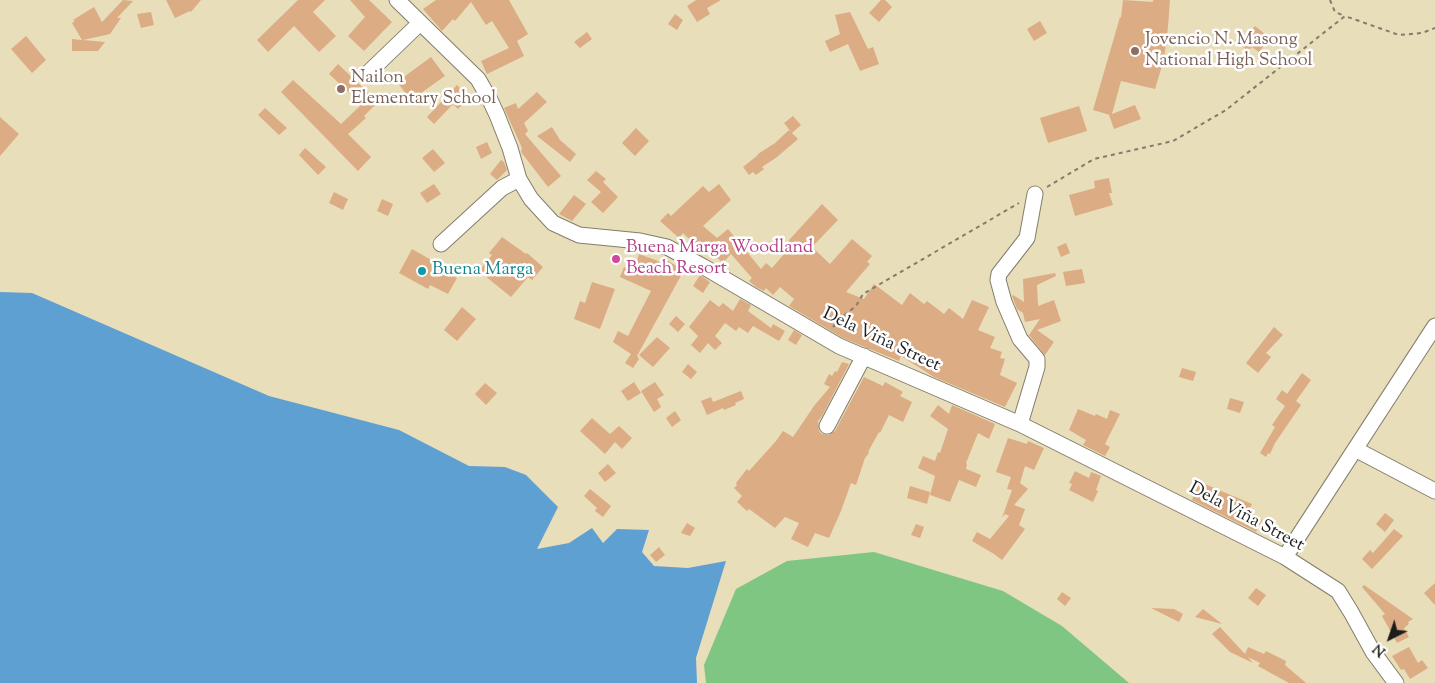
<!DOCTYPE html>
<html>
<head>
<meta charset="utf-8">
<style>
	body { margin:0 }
	#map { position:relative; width:1435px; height:683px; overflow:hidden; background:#e8deba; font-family:"Sorts Mill Goudy",serif }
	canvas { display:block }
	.north { position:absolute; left:1365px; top:613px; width:50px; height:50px; -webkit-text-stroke:4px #fff; paint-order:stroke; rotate:221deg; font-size:14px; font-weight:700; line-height:20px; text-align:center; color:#1c1c1c }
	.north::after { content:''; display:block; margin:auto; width:18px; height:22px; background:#1c1c1c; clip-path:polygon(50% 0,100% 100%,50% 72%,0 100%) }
</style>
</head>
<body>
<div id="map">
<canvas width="1435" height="683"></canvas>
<div class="north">N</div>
</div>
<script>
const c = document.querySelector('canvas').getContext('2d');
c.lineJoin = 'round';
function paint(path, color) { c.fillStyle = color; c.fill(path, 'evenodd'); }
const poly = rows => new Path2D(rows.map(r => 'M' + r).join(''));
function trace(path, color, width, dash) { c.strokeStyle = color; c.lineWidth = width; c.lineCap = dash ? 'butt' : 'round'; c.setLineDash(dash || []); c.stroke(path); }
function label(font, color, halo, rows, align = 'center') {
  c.font = font + ' "Sorts Mill Goudy",serif'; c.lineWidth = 5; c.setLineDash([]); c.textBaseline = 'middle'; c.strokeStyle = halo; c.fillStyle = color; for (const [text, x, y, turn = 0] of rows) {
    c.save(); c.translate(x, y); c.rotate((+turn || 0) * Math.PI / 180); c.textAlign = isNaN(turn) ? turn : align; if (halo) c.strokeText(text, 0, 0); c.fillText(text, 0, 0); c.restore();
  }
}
paint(poly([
	[874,552,1003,591,1062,626,1129,683,706,683,704,665,736,589,787,561]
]), '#7fc682');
paint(poly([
	[0,292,32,293,269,396,399,430,469,466,505,467,526,475,558,507,537,549,569,543,592,528,603,543,617,529,649,530,642,552,654,566,688,568,726,561,696,658,697,683,0,683]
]), '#5da0d1');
paint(poly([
	[123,0,133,1,117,18,121,18,110,34,83,40,105,42,98,51,72,51,72,39,82,40,72,23,75,21,73,20,94,7,102,22],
	[166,0,201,0,191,12,190,11,175,18],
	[298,0,325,0,313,12,336,36,319,52,294,26,268,52,257,40],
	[350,0,369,0,392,22,364,51,348,36,365,17],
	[436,0,509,0,528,34,517,41,524,56,487,74,481,61,509,48,492,21,486,25,471,2,455,21,453,19,442,31,423,9],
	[696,0,721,0,707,8,710,14,697,22,687,6],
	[881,0,885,0,892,7,879,22,869,13],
	[1123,0,1153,2,1153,0,1170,0,1168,27,1164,59,1155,89,1121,81,1112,114,1135,105,1141,119,1114,129,1109,115,1110,115,1093,110,1120,17,1121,18],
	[151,12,154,25,141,28,137,14],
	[850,12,868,49,873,47,879,64,860,71,848,44,830,52,825,41,840,34,835,15],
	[675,14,683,20,677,30,668,24],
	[1040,21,1047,33,1034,41,1027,29],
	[1255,26,1270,38,1259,52,1252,47,1248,51,1240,44],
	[587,32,592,39,580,48,574,42],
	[26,36,46,60,32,73,11,49],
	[431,57,445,76,411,100,397,82],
	[338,64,378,102,364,116,366,118,348,134,371,157,358,171,281,92,293,80,341,124,360,106,353,99,354,97,329,74],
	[457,85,469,98,458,109,453,104,434,124,427,117],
	[537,92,547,102,524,123,528,131,525,134,561,176,548,187,521,152,522,148,504,108,516,103,518,109],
	[1079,106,1087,131,1048,143,1040,118],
	[265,108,287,128,279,135,258,115],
	[793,116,801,125,792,133,784,123],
	[0,117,19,134,0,156],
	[552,127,560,140,576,154,570,162,537,136],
	[636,128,649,141,635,156,622,143],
	[789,130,798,139,777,157,762,167,764,169,756,175,753,172,749,175,743,167,758,155,758,154,775,143],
	[487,142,492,153,481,159,476,147],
	[305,148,326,167,318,175,299,155],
	[433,149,445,163,434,172,422,158],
	[501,160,504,162,507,170,497,180,490,174],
	[596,171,606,179,603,182,618,197,603,213,591,202,601,192,587,180],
	[1109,178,1112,193,1109,193,1113,205,1075,216,1069,195,1095,188,1094,181],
	[434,184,441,194,427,203,420,193],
	[719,184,731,200,703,226,717,238,728,229,761,269,766,263,772,268,784,254,780,250,822,204,838,220,812,247,830,264,852,239,872,256,867,262,870,264,846,292,864,299,874,284,902,305,910,293,924,304,927,301,944,314,949,308,963,319,972,300,989,307,978,330,995,337,990,348,1002,352,1000,358,1005,359,1000,375,1017,383,1005,407,934,377,901,356,899,361,843,338,789,306,794,299,780,287,773,295,766,288,764,291,756,287,749,281,752,278,731,254,723,263,704,247,701,250,683,233,679,238,660,221,668,213,671,216,703,186,709,192],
	[334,192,348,199,343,210,329,203],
	[574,195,586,204,572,221,559,214],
	[382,199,393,204,388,216,377,211],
	[502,237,526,254,527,253,543,267,532,280,528,277,511,297,479,271,492,255,489,253],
	[1066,243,1070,253,1061,257,1057,247],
	[412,249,440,265,439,268,457,278,448,294,430,285,428,289,399,273],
	[639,254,666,264,668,261,684,270,637,356,639,359,633,368,625,363,631,354,613,342,618,331,628,336,651,291,620,277,624,267,634,271],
	[1082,269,1085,283,1066,286,1063,272],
	[1055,273,1056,276,1037,285,1038,306,1054,300,1061,321,1037,330,1054,342,1045,355,1029,335,1040,319,1025,322,1023,313,1017,309,1012,296,1013,295,1024,302,1023,279],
	[700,275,710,282,703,293,693,286],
	[592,282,615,289,600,329,574,319,580,301,585,303],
	[740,299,751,305,748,311,771,328,773,324,785,331,779,341,753,326,748,333,739,327,736,331,725,323,715,336,722,343,715,350,708,343,700,353,691,345,698,336,689,327,710,300,719,307,723,303,733,311],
	[462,307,476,319,457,341,444,330],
	[676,316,685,324,678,332,669,324],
	[1274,327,1283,335,1266,353,1271,357,1258,373,1246,363],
	[794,330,802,335,796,345,788,340],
	[657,337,670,348,653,367,639,355],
	[842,362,849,364,822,416,818,421,819,431,822,434,828,435,835,431,864,377,883,386,885,382,903,392,900,396,912,402,903,422,889,415,880,433,879,432,868,452,869,453,865,458,856,485,851,483,841,511,829,538,815,533,808,547,791,539,799,523,785,517,775,528,749,509,747,511,737,502,742,496,734,488,737,485,736,483,747,469,749,471,776,441,783,431,793,437,814,406,830,387,824,384,829,374,832,376,835,371,837,372],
	[688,364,697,372,691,379,682,372],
	[1182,368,1196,372,1193,381,1179,377],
	[1302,373,1311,380,1296,401,1301,405,1275,443,1270,454,1268,453,1266,457,1260,453,1275,427,1272,425,1285,406,1276,399,1282,390,1287,394],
	[634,382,641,393,628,401,621,391],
	[655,382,664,395,657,399,661,407,654,412,641,391],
	[485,383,497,393,486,405,475,394],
	[741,391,744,399,735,403,736,405,724,410,723,408,707,415,701,401,711,397,713,402],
	[1230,398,1244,402,1240,413,1227,409],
	[938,405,949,414,952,405,995,424,989,439,978,433,966,463,967,464,966,469,981,475,976,487,959,480,950,502,930,495,935,476,918,468,923,456,935,461,938,452,940,453,948,429,930,416],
	[1078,409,1095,416,1096,414,1107,419,1110,410,1120,414,1105,444,1110,447,1105,456,1083,445,1086,440,1069,430],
	[675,411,681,420,672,427,666,418],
	[592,418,610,434,619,426,632,438,622,449,615,442,605,454,580,431],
	[1008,438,1027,444,1028,441,1044,448,1034,470,1025,466,1020,483,1028,489,1014,505,1025,509,1019,525,1025,529,1002,560,994,554,972,541,977,532,990,539,1009,516,1005,514,1002,518,1012,490,1007,489,1011,477,996,472],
	[608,464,616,473,605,482,598,473],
	[1075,471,1089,478,1091,472,1101,476,1096,490,1098,491,1093,502,1069,490,1072,484,1069,483],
	[1200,482,1252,504,1248,512,1262,520,1256,532,1192,500],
	[910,486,930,492,927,504,907,498],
	[590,489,611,506,603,517,595,511,597,508,584,496],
	[1385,513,1394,520,1385,532,1376,524],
	[687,523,695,528,690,536,681,533],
	[916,524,924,527,920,538,911,535],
	[1394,529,1403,536,1372,569,1362,559,1370,550,1373,553],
	[659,547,665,555,656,562,650,555],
	[1435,583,1435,605,1424,593],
	[1364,585,1413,619,1408,622,1409,624,1404,628,1409,637,1397,643,1382,616,1385,614,1362,587],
	[1256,588,1266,595,1258,606,1248,598],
	[1062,592,1071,598,1065,606,1057,599],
	[1151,608,1174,609,1183,614,1179,622],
	[1203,609,1222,624,1195,617],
	[1220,627,1245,654,1248,647,1264,654,1266,651,1286,661,1285,665,1306,683,1289,683,1258,666,1260,663,1248,657,1253,663,1230,652,1212,634],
	[1409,647,1418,663,1422,660,1428,668,1410,679,1404,669,1401,670,1392,656]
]), '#dcac84');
const minor = poly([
	[397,0,478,79,490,100,497,115,510,148,519,179,531,199,553,223,579,235,640,241,667,247,704,267,839,346,1020,424,1285,557,1338,591,1351,612,1373,652,1396,683],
	[367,74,420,23],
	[441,244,502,188,519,179],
	[1020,424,1037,367,1037,359,1020,339,1004,302,998,280,999,274,1027,238,1035,194],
	[827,426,864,356],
	[1355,449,1435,491],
	[1285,557,1435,326]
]);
trace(minor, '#827d6b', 17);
trace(poly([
	[1330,0,1335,12,1345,16],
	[1047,187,1094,159,1173,141,1226,110,1345,16,1399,35,1422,33,1435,28],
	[833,327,842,317,856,306,863,294,1019,203]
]), '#827d6b', 2, [4, 4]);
trace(minor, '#fff', 15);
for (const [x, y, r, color] of [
	[1135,51,5,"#8d6e63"],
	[341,89,5,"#8d6e63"],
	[616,259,5,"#d1479c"],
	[422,271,5,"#0f9aa8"]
]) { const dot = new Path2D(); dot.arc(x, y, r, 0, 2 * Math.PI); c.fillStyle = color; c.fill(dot); trace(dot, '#fff', 2); }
label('18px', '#785e54', '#fff', [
	["Jovencio N. Masong",1145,41],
	["National High School",1145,62],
	["Nailon",351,79],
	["Elementary School",351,100]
], 'left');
label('18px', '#b23c85', '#fff', [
	["Buena Marga Woodland",626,249],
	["Beach Resort",626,270]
], 'left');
label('18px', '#0d838f', '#fff', [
	["Buena Marga",432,271]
], 'left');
label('18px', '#1c1c1c', '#fff', [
	["Dela Viña Street",881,341,25],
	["Dela Viña Street",1246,518,28]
]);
</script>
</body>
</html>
